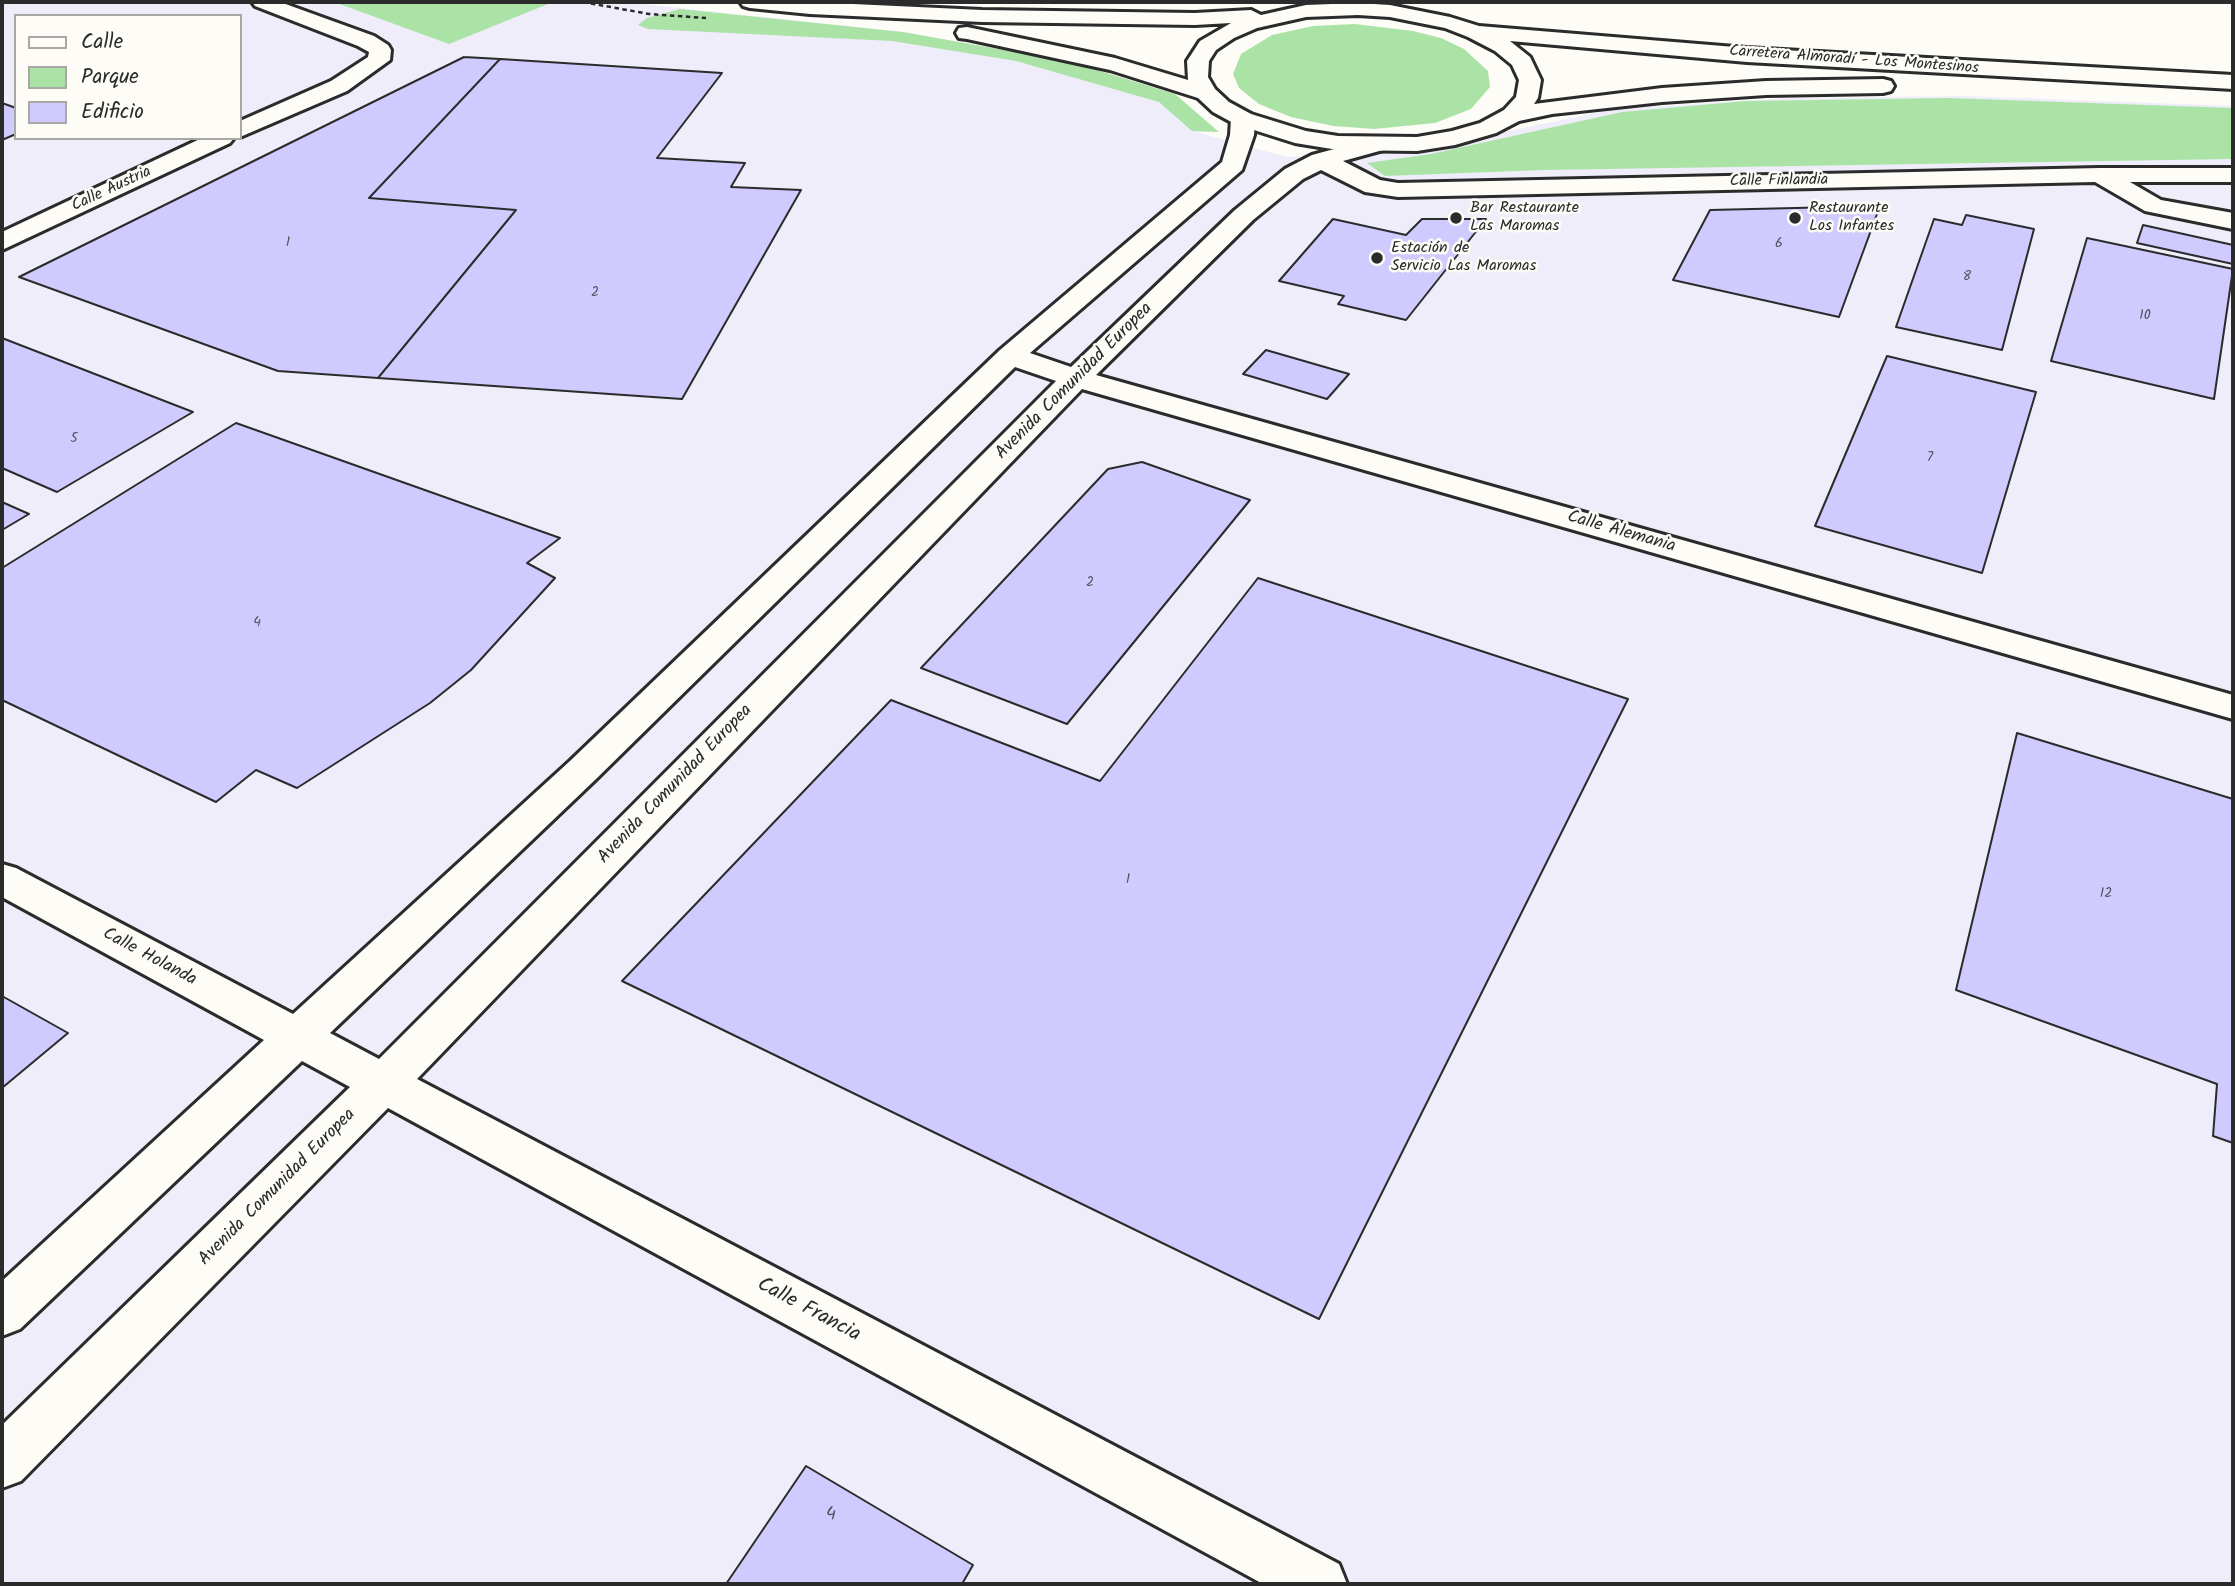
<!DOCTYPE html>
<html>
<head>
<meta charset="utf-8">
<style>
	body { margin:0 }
	#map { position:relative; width:2235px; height:1586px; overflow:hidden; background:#fdfcf7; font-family:Kalam,sans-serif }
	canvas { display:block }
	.frame { position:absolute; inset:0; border:4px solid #2b2b2b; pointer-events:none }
	.legend { position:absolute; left:14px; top:14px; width:228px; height:126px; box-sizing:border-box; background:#fdfcf7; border:2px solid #a9a8a5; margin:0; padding:9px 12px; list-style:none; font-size:21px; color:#2b2b2b }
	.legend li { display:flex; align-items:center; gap:14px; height:35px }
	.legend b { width:35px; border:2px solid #a9a8a5 }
</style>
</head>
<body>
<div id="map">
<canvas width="2235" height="1586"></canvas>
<div class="frame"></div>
<ul class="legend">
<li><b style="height:9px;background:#fdfcf7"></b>Calle</li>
<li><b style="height:19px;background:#abe3a7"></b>Parque</li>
<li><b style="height:19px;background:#cfcbfe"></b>Edificio</li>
</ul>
</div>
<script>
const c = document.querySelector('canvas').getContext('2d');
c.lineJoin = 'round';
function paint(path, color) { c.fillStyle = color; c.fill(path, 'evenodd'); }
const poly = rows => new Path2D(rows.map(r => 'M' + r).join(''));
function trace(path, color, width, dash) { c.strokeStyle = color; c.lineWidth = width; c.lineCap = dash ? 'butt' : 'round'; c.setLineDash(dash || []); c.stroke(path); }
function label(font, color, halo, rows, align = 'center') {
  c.font = font + ' Kalam,sans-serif'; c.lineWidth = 5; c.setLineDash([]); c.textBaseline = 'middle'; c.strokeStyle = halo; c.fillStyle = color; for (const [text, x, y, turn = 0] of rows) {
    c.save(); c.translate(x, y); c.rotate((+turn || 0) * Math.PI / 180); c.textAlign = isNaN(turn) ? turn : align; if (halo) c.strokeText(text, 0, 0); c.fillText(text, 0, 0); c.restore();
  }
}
paint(poly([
	[2,2,624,2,903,32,1071,62,1174,94,1219,132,1196,132,1287,157,1406,152,1615,109,1785,98,1964,96,2233,106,2233,1584,2,1584],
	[16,16,240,16,240,138,16,138]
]), '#efedf9');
paint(poly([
	[334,2,553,2,449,44],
	[680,9,903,32,1071,62,1175,94,1219,132,1192,131,1159,102,1016,61,892,41,648,29,638,25,647,18],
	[1355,24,1413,31,1441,38,1464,49,1488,71,1490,87,1471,109,1435,123,1374,129,1333,126,1291,117,1259,104,1239,88,1233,74,1241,54,1272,35,1313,26],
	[1948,98,2233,108,2233,159,1544,170,1385,176,1367,163,1431,154,1622,112,1746,101]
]), '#abe3a7');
const building = poly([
	[464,57,500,59,369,198,516,210,378,378,278,371,19,277,464,57],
	[500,59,722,73,657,158,745,163,731,187,801,190,682,399,378,378,516,210,369,198,500,59],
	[2,103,16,108,16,134,2,140,2,103],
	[1880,206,1839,317,1673,280,1710,210,1880,206],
	[1966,215,2034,229,2002,350,1896,327,1934,219,1962,225,1966,215],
	[1333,219,1406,235,1422,219,1486,219,1406,320,1338,304,1344,296,1279,281,1333,219],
	[2143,225,2233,245,2233,264,2137,243,2143,225],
	[2087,238,2233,269,2214,399,2051,361,2087,238],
	[2,338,193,412,57,492,2,468,2,338],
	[1266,350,1349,374,1327,399,1243,374,1266,350],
	[1887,356,2036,392,1982,573,1815,526,1887,356],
	[236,423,560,538,527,563,555,578,471,670,430,703,297,788,256,770,216,802,2,700,2,568,236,423],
	[1142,462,1250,500,1067,724,921,668,1108,469,1142,462],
	[2,502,29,514,2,530,2,502],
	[1258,578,1628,699,1319,1319,622,981,891,700,1100,781,1258,578],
	[2017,733,2233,799,2233,1143,2213,1136,2217,1084,1956,990,2017,733],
	[2,996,68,1033,2,1088,2,996],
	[806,1466,973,1565,962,1584,726,1584,806,1466]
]);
paint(building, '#cfcbfe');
trace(building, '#2b2b2b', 2);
const minor = poly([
	[252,2,280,2,374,36,388,45,391,50,390,60,347,91,240,137,240,121,331,81,368,57,369,52,358,46,255,6,252,2],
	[1243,112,1251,114,1255,119,1254,135,1242,170,1030,353,1071,367,1235,210,1285,169,1312,155,1375,138,1383,140,1387,145,1383,150,1343,161,1380,180,1398,183,2100,168,2233,168,2233,182,2130,182,2161,200,2233,213,2233,229,2145,211,2095,182,1398,197,1365,192,1321,170,1303,179,1253,220,1096,375,2233,695,2233,719,1082,389,417,1079,1339,1564,1347,1584,1263,1584,388,1108,21,1481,2,1488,2,1425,350,1087,302,1061,20,1329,2,1336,2,1281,264,1040,2,897,2,864,16,868,293,1014,570,761,1000,350,1222,162,1230,135,1231,119,1235,114,1243,112],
	[1015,367,1056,381,379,1059,330,1033,596,779,1015,367],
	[202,138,234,138,230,143,2,250,2,232,202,138]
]);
const secondary = poly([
	[740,2,810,2,982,10,1195,13,1251,10,1261,15,1306,5,1358,3,1390,5,1450,17,1479,26,1747,48,2233,75,2233,89,1747,62,1510,41,1530,57,1541,80,1538,98,1534,104,1662,88,1766,81,1883,79,1891,81,1894,86,1891,91,1883,93,1766,95,1662,102,1552,114,1519,121,1496,133,1455,145,1417,151,1338,150,1295,143,1235,124,1213,112,1198,98,1110,70,967,39,959,38,956,33,959,28,967,27,1115,58,1188,80,1187,61,1200,41,1231,23,1195,25,982,22,810,14,750,8,743,6,740,2],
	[1358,15,1390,17,1445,28,1468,37,1495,51,1512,65,1519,80,1516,97,1504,110,1480,123,1452,131,1417,137,1338,136,1306,131,1251,114,1229,102,1215,89,1208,77,1209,61,1216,50,1234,38,1257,28,1306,17,1358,15]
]);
trace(minor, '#2b2b2b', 6);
trace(secondary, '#2b2b2b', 6);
trace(poly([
	[583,2,649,14,706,18]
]), '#2b2b2b', 2.5, [4.5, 3.5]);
paint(minor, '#fdfcf7');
paint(secondary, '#fdfcf7');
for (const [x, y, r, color] of [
	[1456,218,7,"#2b2b2b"],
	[1795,218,7,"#2b2b2b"],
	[1377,258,7,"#2b2b2b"]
]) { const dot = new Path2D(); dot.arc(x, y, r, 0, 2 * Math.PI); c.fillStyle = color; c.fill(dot); trace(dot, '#fdfcf7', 2.5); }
label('14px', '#545360', null, [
	["1",288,244],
	["6",1779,245],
	["8",1967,278],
	["2",595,294],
	["10",2145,317],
	["5",74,440],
	["7",1930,459],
	["2",1090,584],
	["4",257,624],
	["1",1128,881],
	["12",2106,895]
]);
label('16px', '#2b2b2b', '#fdfcf7', [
	["Carretera Almoradí - Los Montesinos",1854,61,4],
	["Calle Finlandia",1779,182,-1],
	["Calle Austria",112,190,-25]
]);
label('16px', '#2b2b2b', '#fdfcf7', [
	["Bar Restaurante",1470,209],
	["Las Maromas",1470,227],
	["Restaurante",1809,209],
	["Los Infantes",1809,227],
	["Estación de",1391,249],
	["Servicio Las Maromas",1391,267]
], 'left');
label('18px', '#2b2b2b', '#fdfcf7', [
	["Avenida Comunidad Europea",1075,382,-45],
	["Calle Alemania",1621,533,16],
	["Avenida Comunidad Europea",676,785,-46],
	["Calle Holanda",149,958,28],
	["Avenida Comunidad Europea",278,1188,-45]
]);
label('18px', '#545360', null, [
	["4",831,1516]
]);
label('21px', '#2b2b2b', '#fdfcf7', [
	["Calle Francia",808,1311,28]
]);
</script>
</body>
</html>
